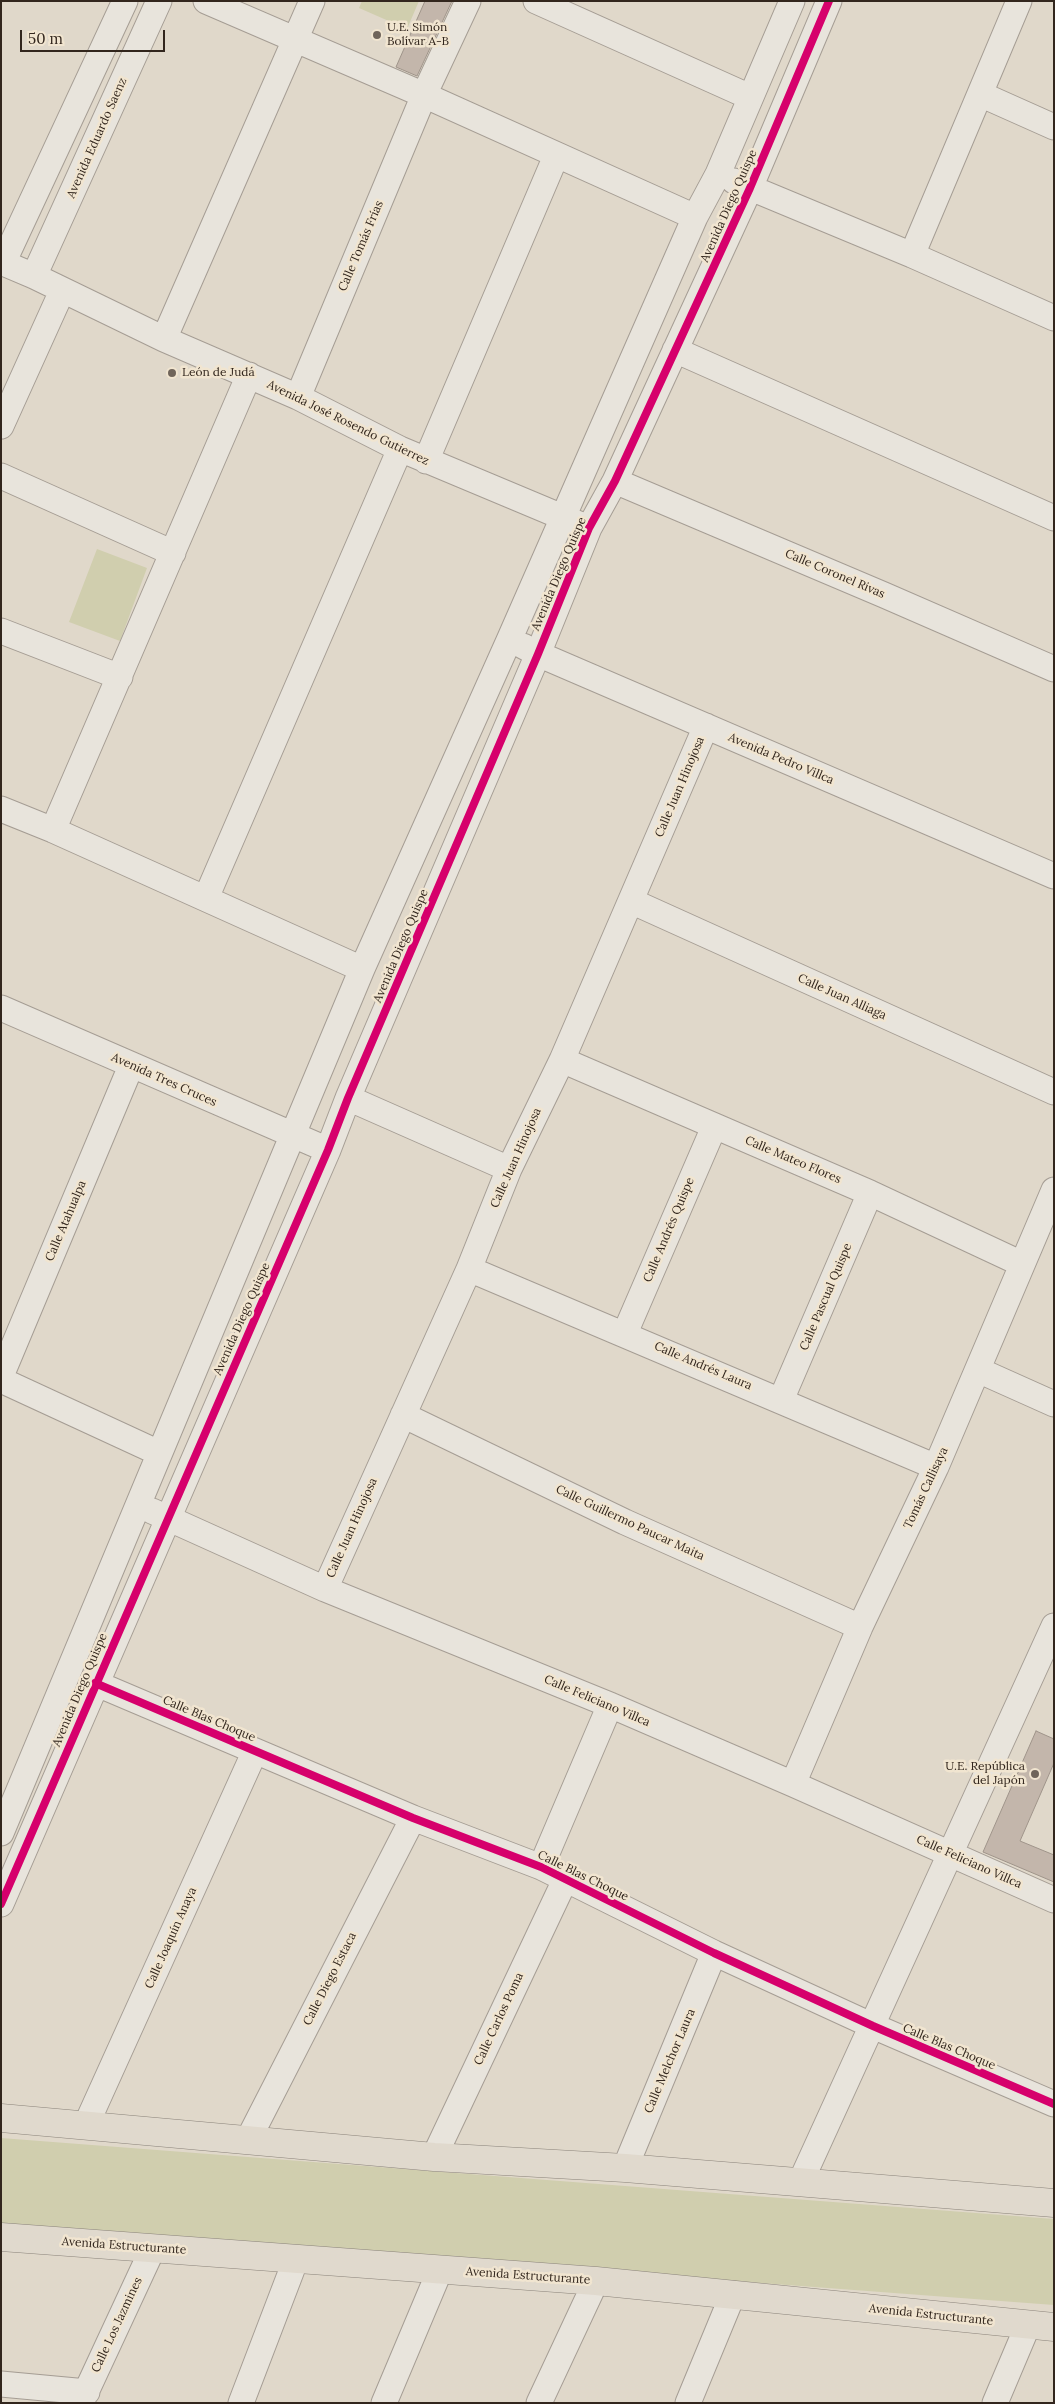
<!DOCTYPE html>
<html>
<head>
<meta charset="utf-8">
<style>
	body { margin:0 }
	#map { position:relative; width:1055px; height:2404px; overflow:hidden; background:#e0d8ca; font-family:Lora,serif }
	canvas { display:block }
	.frame { position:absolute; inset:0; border:2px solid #32261d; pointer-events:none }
	.scale { position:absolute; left:20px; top:30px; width:145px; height:22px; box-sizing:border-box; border:2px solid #32261d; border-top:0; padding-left:6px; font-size:15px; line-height:18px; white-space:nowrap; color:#32261d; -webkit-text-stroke:4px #f1e5d0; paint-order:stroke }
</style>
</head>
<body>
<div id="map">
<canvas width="1055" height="2404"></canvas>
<div class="frame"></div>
<div class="scale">50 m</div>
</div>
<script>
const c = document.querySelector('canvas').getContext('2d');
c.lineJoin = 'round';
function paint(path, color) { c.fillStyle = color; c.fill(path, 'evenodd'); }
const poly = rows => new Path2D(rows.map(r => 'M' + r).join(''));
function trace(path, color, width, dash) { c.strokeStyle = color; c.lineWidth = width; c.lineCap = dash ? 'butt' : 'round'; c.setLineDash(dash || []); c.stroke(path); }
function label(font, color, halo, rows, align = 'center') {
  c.font = font + ' Lora,serif'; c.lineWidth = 5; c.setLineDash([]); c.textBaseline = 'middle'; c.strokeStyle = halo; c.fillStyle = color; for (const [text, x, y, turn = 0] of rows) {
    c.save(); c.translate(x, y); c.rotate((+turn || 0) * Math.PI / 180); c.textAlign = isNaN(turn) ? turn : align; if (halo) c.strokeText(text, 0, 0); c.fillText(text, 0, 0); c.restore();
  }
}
paint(poly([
	[362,1,419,1,407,29,359,8],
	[97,549,147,568,120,641,69,622],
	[1,2138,1054,2219,1054,2305,1,2226]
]), '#d0ceae');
const building = poly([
	[425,1,452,1,417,76,396,67,425,1],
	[1036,1731,1054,1739,1054,1763,1020,1841,1054,1855,1054,1882,983,1852,1036,1731]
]);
paint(building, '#c3b6ab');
trace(building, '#9f948a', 1);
const minor = poly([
	[206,1,424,95,695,217],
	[536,1,750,97],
	[980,94,1054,127],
	[734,181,912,255,1054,318],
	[912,255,1019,1],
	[1,262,34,276,164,339,298,397,400,449,579,524],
	[3,263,125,1],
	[34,276,159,1],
	[164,339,312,1],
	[675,350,1054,518],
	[298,397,424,95,468,1],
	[1,426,62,291],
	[426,461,556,156],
	[1,476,173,553],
	[615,481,884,595,1054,669],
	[1,631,120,677],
	[523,646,538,654,1054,876],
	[1,809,53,830,362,969],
	[53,830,249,375],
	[206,898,400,449],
	[631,901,1054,1092],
	[1,1008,328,1150],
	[562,1060,870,1193,1022,1264],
	[348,1098,509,1169],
	[469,1269,936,1467],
	[625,1333,714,1127],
	[978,1370,1054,1404],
	[1,1376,131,1066],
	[1,1380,159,1453],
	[781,1400,870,1193],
	[403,1415,625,1522,860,1627],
	[152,1511,325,1589,610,1705,793,1784,1054,1900],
	[325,1589,469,1269,509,1169,562,1060,706,726],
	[95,1683,413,1818,541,1867,714,1953,873,2026,1054,2104],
	[793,1784,860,1627,936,1467,1054,1190],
	[1,1833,362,969,510,638,695,217,718,174,792,1],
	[541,1867,610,1705],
	[1,1904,328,1150,348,1098,538,654,589,528,615,481,750,188,829,1],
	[86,2125,255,1751],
	[248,2140,413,1818],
	[434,2157,565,1880],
	[625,2168,714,1953],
	[801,2181,1054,1626],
	[1,2384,87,2392],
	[81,2403,153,2248],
	[241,2403,296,2259],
	[384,2403,440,2270],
	[539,2403,596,2281],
	[688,2403,733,2294],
	[995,2403,1028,2325]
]);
const major = poly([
	[1,2118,434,2157,625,2168,1054,2203],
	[1,2237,596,2281,1054,2327]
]);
trace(minor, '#a59d94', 27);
trace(major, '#8a837a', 29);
trace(minor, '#e8e4dc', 25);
trace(major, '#e0d9cd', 28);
trace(poly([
	[95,1683,413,1818,541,1867,714,1953,873,2026,1054,2104],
	[1,1904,328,1150,348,1098,538,654,589,528,615,481,750,188,829,1]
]), '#d6006c', 8);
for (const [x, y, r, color] of [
	[377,35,5,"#6f645a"],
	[172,373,5,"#6f645a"],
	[1035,1774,5,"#6f645a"]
]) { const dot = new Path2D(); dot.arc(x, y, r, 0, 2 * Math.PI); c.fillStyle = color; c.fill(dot); trace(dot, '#f1e5d0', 2); }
label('12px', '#32261d', '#f1e5d0', [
	["U.E. Simón",387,28],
	["Bolívar A-B",387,42],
	["León de Judá",182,373],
	["U.E. República",1025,1767,"right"],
	["del Japón",1025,1781,"right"]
], 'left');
label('12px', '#32261d', '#f1e5d0', [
	["Avenida Eduardo Saenz",97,138,-66],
	["Avenida Diego Quispe",729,206,-66],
	["Calle Tomás Frías",361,246,-67],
	["Avenida José Rosendo Gutierrez",348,423,26],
	["Avenida Diego Quispe",559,574,-67],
	["Calle Coronel Rivas",835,574,23],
	["Avenida Pedro Villca",781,759,23],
	["Calle Juan Hinojosa",680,787,-67],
	["Avenida Diego Quispe",401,946,-67],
	["Calle Juan Alliaga",842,997,24],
	["Avenida Tres Cruces",164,1080,24],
	["Calle Juan Hinojosa",516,1158,-66],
	["Calle Mateo Flores",793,1160,23],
	["Calle Atahualpa",66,1221,-67],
	["Calle Andrés Quispe",669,1230,-67],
	["Calle Pascual Quispe",826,1297,-67],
	["Avenida Diego Quispe",242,1319,-66],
	["Calle Andrés Laura",703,1366,23],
	["Tomás Callisaya",926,1488,-65],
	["Calle Guillermo Paucar Maita",630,1523,25],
	["Calle Juan Hinojosa",352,1528,-66],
	["Avenida Diego Quispe",80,1690,-67],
	["Calle Feliciano Villca",597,1701,23],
	["Calle Blas Choque",209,1719,23],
	["Calle Feliciano Villca",969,1862,24],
	["Calle Blas Choque",583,1876,26],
	["Calle Joaquín Anaya",171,1938,-66],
	["Calle Diego Estaca",330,1979,-63],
	["Calle Carlos Poma",499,2019,-65],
	["Calle Blas Choque",949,2047,23],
	["Calle Melchor Laura",670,2061,-67],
	["Avenida Estructurante",124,2246,4],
	["Avenida Estructurante",528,2276,4],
	["Avenida Estructurante",931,2315,6],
	["Calle Los Jazmines",117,2325,-65]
]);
</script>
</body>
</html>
